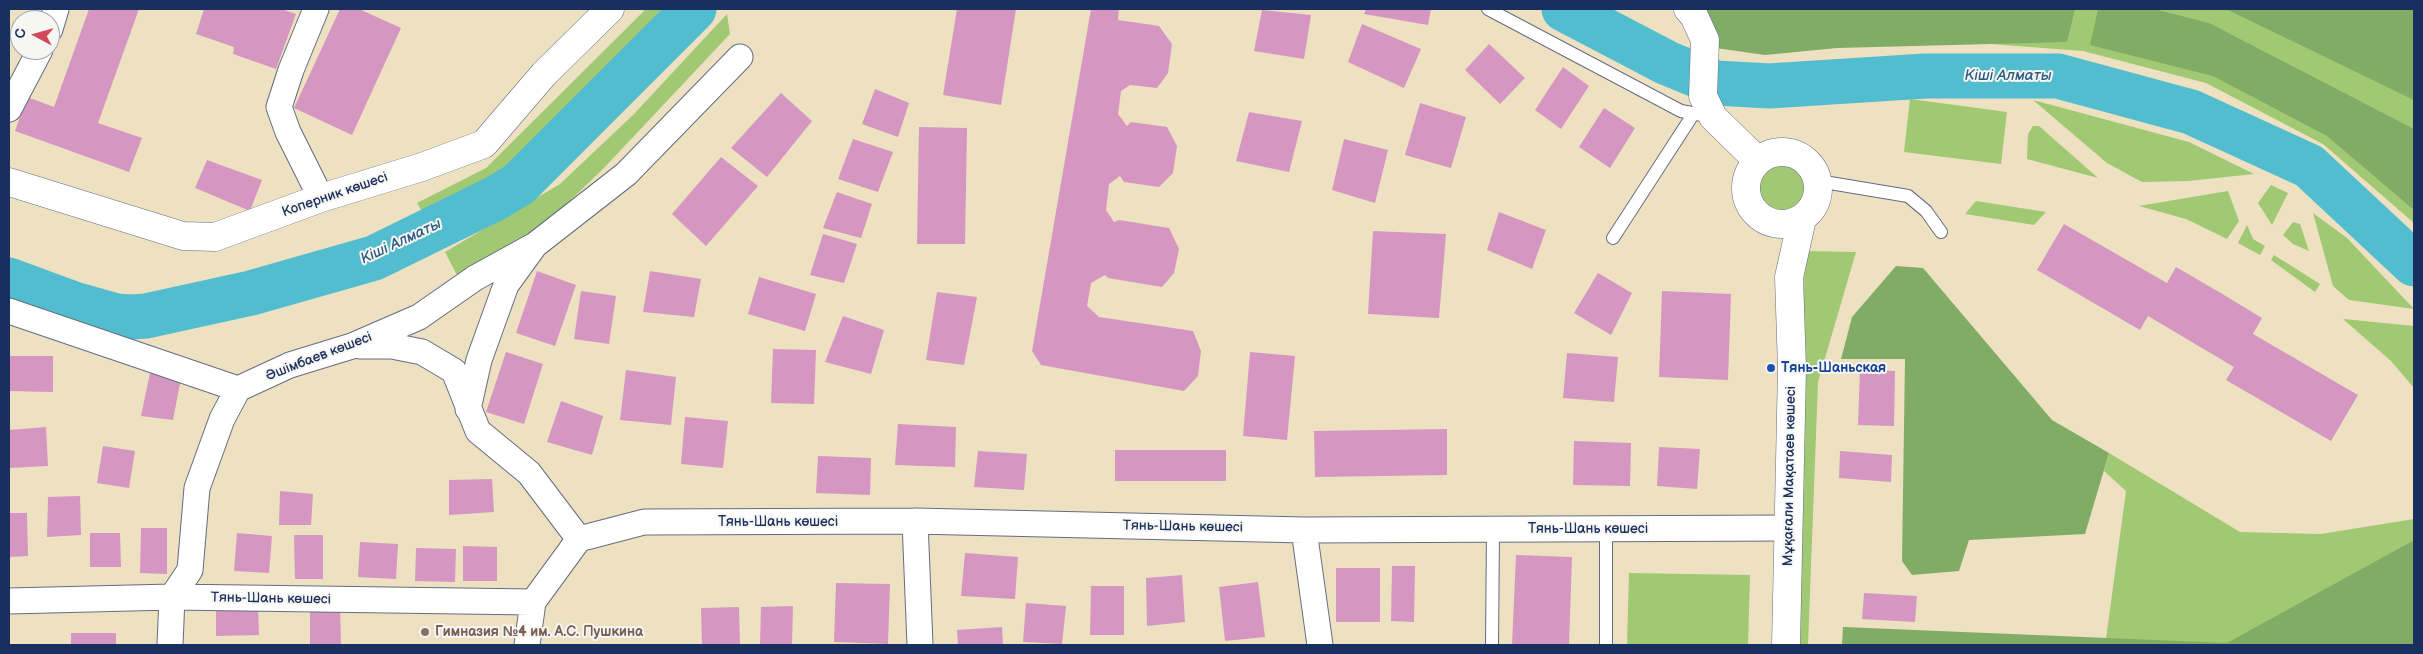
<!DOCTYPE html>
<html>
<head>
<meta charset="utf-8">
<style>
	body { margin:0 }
	#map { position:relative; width:2423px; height:654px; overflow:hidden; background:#ede1c1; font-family:"Balsamiq Sans",sans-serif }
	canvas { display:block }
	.frame { position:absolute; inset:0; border:10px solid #1b2f5e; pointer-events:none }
	.north { position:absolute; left:10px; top:10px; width:50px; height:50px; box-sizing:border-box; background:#f6f6f2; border:1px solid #9ea6b7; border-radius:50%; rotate:276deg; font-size:14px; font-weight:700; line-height:20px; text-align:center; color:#1b2f5e }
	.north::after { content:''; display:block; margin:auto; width:18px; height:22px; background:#d1495b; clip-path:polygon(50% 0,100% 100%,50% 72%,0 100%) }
</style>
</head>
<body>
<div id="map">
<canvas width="2423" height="654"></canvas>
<div class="frame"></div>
<div class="north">С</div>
</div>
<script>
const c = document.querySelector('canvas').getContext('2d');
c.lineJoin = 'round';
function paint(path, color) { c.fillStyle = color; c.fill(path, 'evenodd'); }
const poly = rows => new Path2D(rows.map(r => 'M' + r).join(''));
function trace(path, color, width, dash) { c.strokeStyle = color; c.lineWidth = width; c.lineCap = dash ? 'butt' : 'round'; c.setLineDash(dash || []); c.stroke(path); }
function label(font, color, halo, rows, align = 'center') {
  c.font = font + ' "Balsamiq Sans",sans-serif'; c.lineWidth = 4; c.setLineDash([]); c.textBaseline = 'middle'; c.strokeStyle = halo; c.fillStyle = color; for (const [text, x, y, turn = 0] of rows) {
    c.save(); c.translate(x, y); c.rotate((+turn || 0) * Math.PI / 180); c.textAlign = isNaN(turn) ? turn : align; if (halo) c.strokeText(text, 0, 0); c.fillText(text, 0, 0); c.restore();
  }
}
paint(poly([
	[646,9,682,9,495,187,429,223,417,203,486,168],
	[1723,9,2414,9,2414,223,2323,144,2206,83,2083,51,1925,39],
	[727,14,730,34,603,169,554,216,504,253,459,279,445,252,560,184,634,114],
	[1910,99,2007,112,2001,164,1904,152],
	[2033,100,2189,142,2254,174,2188,181,2142,182,2107,163],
	[2033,126,2039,126,2098,178,2027,159,2028,134],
	'1753 186a28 28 0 1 1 56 0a28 28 0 1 1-56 0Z',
	[2271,185,2288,193,2272,225,2258,203],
	[2228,191,2239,221,2227,239,2186,219,2139,206],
	[1976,201,2046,212,2034,225,1965,214],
	[2313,213,2347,238,2414,309,2349,300,2333,286],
	[2293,222,2300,224,2309,251,2293,244,2283,235],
	[2247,225,2253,239,2265,246,2260,255,2238,243],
	[1805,251,1856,252,1818,382,1808,645,1795,645],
	[2274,255,2320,284,2315,292,2271,260],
	[2343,319,2414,326,2414,388,2391,361],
	[2109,453,2240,532,2321,534,2414,519,2414,540,2227,644,2106,639,2126,491,2104,471],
	[1629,573,1750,575,1748,645,1627,645]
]), '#a1c873');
paint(poly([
	[1706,9,2075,9,2067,42,1837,48,1765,55,1716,48,1716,32],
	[2098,9,2154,9,2209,23,2414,129,2414,210,2327,136,2213,76,2090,45],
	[2226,9,2414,9,2414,100],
	[1896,266,1923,268,2052,420,2109,453,2085,534,1969,540,1959,571,1912,575,1902,561,1905,359,1841,359,1852,317],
	[2414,540,2414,645,1842,645,1843,627,2227,643]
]), '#80ac65');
trace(poly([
	[1564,9,1667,63,1716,83,1769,86,1925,76,2058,76,2191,112,2309,166,2414,264],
	[9,280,77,305,116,316,132,317,146,316,251,293,374,258,496,198,519,184,694,9]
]), '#53bdd0', 45);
paint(poly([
	[89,9,139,9,98,123,142,138,129,172,15,131,27,97,54,107],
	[204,9,281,9,296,14,276,69,233,54,234,47,196,34],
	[340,9,359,9,401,28,352,135,294,108],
	[957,9,1016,9,1001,105,943,95],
	[1091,9,1119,9,1118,20,1159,26,1172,44,1168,73,1157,88,1130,85,1121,91,1118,114,1127,126,1131,122,1167,127,1177,146,1173,173,1159,187,1124,182,1120,176,1109,184,1106,210,1114,222,1119,220,1169,228,1179,249,1174,273,1162,287,1108,278,1105,275,1091,283,1087,306,1099,317,1193,331,1201,351,1198,376,1184,391,1041,365,1032,351],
	[1366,9,1431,9,1428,25,1364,14],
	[1262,10,1311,15,1304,59,1254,51],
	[1362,24,1421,49,1404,88,1348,62],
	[1489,44,1525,78,1500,104,1465,70],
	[1563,67,1589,86,1561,129,1535,110],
	[875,89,909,103,898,137,862,124],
	[781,93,812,121,767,177,731,148],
	[1420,103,1466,117,1451,168,1405,155],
	[1604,108,1635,128,1610,168,1579,147],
	[1249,112,1302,121,1289,172,1236,161],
	[919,127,967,128,965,244,917,244],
	[853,139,893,152,878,192,838,179],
	[1344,139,1388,150,1375,203,1332,190],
	[721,157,758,186,706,246,672,214],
	[207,160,262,180,250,211,195,188],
	[837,192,872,204,861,238,823,228],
	[1499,212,1546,230,1532,269,1487,250],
	[2064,224,2167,283,2176,267,2219,292,2262,318,2253,334,2358,395,2331,441,2226,380,2234,367,2148,316,2140,330,2037,270],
	[1373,231,1446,234,1439,318,1368,314],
	[823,234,857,244,844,283,810,275],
	[537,271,576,285,555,346,516,333],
	[650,271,701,279,694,317,643,312],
	[1598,273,1632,293,1611,335,1574,313],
	[759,277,816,294,805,331,748,314],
	[581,291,616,296,609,344,574,339],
	[1662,291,1731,294,1728,380,1659,377],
	[937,292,977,297,964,365,926,360],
	[843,316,884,330,871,374,825,362],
	[773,349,816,350,814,404,771,403],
	[506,352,543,364,524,424,486,412],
	[1250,352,1295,356,1287,440,1243,436],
	[1567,353,1618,357,1614,402,1563,398],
	[10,356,53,356,53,392,9,391],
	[626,370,676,377,671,425,620,420],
	[1860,370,1895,371,1894,426,1858,425],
	[150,373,181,378,173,420,141,416],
	[561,401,603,416,592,455,547,442],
	[685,417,728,421,723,468,681,464],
	[898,424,956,427,955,467,895,465],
	[46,427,48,466,9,468,9,430],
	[1447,429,1447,475,1315,477,1314,431],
	[1574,441,1631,443,1630,486,1573,485],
	[103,446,135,451,129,488,97,483],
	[1659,447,1700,449,1697,489,1657,486],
	[1115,450,1226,450,1226,481,1115,481],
	[978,451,1027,454,1024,490,974,487],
	[1840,451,1892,455,1891,482,1839,478],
	[818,456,871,458,870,495,816,493],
	[492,479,494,512,449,515,449,480],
	[280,491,313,494,311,525,279,525],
	[80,496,81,535,47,537,48,497],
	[9,513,27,513,28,556,9,557],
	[141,528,167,528,167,574,140,573],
	[90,533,120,533,121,567,90,567],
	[237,533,272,536,269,573,234,571],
	[294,535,323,535,323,579,295,579],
	[360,542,398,544,396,579,358,577],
	[463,546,497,547,497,581,463,581],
	[416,548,456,549,455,582,415,581],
	[965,553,1018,557,1015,599,961,596],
	[1516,555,1572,557,1569,645,1512,645],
	[1392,566,1415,566,1414,622,1391,621],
	[1336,568,1380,568,1380,622,1336,622],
	[1182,575,1185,622,1147,626,1146,578],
	[1258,582,1265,637,1225,641,1219,587],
	[836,583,890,584,888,644,834,642],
	[1091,586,1124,586,1124,635,1090,635],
	[1864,593,1917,596,1915,622,1862,619],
	[1026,603,1066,606,1062,644,1023,642],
	[216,605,258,605,259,635,216,636],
	[340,606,341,645,310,645,310,607],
	[793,606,792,645,760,645,761,607],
	[739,607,740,645,702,645,701,608],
	[1002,627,1003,645,958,645,957,630],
	[71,633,116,633,116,645,71,645]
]), '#d597c1');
const service = poly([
	[1488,9,1681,111,1713,117],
	[1818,181,1908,196,1926,211,1941,232],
	[1613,238,1694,113],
	[1606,530,1606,645],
	[1492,645,1493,529]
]);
const minor = poly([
	[316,9,291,70,279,107,288,132,321,198],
	[50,29,56,9],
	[9,109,40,50],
	[9,311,238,389],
	[360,346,392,346,422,352,454,371,478,431,529,473,579,539],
	[468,409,479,360,506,285,535,245,626,174,740,57],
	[915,521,920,645],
	[1304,530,1320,645],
	[579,539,644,522,915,521,1304,530,1789,528],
	[9,601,172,597,533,602],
	[170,645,172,597,190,570,197,488,222,419,238,389,290,365,352,346,419,317,475,278,535,245],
	[527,645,533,602,579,539]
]);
const tertiary = poly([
	[1688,9,1694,16,1705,40,1703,96,1713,117,1758,161],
	'1746 188a36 36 0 1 1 72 0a36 36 0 1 1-72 0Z',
	[9,182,183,236,215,237,321,198,422,167,484,144,544,74,610,9],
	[1786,645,1792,369,1789,277,1802,219]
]);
trace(service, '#646d81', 14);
trace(minor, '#646d81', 27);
trace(tertiary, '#646d81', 29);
trace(service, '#fff', 12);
trace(minor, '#fff', 25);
trace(tertiary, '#fff', 28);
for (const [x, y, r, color] of [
	[1771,368,5,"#1a4fb4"],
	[425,632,5,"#8d6e63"]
]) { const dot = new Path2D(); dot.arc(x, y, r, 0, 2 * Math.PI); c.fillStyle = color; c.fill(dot); trace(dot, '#f6f6f2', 2); }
label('14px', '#1b2f5e', '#f6f6f2', [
	["Коперник көшесі",335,195,-19],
	["Әшімбаев көшесі",319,357,-21],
	["Мұқағали Мақатаев көшесі",1790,476,-89],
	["Тянь-Шань көшесі",778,522],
	["Тянь-Шань көшесі",1183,527,1],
	["Тянь-Шань көшесі",1588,529],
	["Тянь-Шань көшесі",271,599,1]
]);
label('bold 14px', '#164399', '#f6f6f2', [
	["Тянь-Шаньская",1781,368]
], 'left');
label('bold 14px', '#785e54', '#f6f6f2', [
	["Гимназия №4 им. А.С. Пушкина",435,632]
], 'left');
label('italic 15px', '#2c5a80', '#f6f6f2', [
	["Кіші Алматы",2008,76],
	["Кіші Алматы",401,242,-25]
]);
</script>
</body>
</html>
